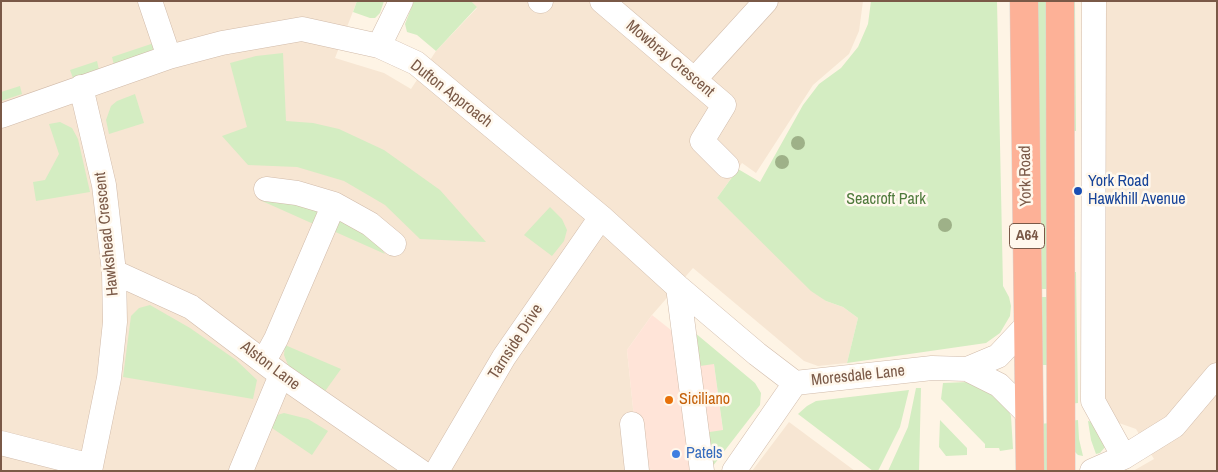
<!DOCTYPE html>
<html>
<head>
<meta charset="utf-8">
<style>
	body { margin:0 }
	#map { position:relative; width:1218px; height:472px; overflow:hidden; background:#fef4e5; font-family:"Archivo Narrow",sans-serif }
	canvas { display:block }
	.frame { position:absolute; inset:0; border:2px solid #7a5947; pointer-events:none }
</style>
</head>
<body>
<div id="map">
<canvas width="1218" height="472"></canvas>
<div class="frame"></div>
</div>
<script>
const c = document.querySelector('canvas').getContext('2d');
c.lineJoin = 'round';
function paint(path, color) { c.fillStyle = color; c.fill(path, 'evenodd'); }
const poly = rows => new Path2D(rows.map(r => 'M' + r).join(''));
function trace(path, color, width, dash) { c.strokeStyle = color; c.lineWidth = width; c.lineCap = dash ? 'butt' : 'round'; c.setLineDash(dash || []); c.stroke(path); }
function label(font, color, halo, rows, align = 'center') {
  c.font = font + ' "Archivo Narrow",sans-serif'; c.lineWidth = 5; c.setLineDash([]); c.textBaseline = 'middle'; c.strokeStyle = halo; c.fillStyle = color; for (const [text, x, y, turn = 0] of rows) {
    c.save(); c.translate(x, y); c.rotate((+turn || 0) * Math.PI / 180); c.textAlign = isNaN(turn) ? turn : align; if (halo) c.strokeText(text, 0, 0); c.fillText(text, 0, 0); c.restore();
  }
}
paint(poly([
	[1,1,357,1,335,58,384,73,411,89,436,51,477,8,471,1,863,1,859,31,849,54,813,85,756,173,742,163,717,198,826,301,843,307,858,318,847,363,818,366,804,361,693,268,652,315,627,350,639,466,656,471,1,471],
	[1103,1,1217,1,1217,471,1133,471,1154,459,1136,429,1116,422,1106,406,1103,386],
	[789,422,855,471,752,471]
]), '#f7e6d3');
paint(poly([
	[652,315,714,364,723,431,708,471,656,471,639,466,627,350]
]), '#ffe4d8');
paint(poly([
	[357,1,384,1,380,13,375,18,370,18,353,12],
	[414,1,471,1,477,7,436,51,417,35,407,32,405,24],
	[871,1,997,1,1003,286,1009,297,1011,306,1010,316,1000,333,986,343,847,363,858,318,843,307,826,301,811,291,717,198,738,169,760,182,803,105,819,84,841,68,858,47,868,24],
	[1034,1,1049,1,1050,289,1037,289],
	[1068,1,1075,1,1076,131,1070,131],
	[154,43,155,46,151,53,114,65,112,57],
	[283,53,286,121,313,123,339,129,384,150,440,190,486,242,420,239,385,205,344,181,297,167,248,165,222,136,247,127,230,63,256,56],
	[97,61,99,70,73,78,70,70],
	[20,86,22,94,1,101,1,92],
	[135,94,144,123,109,134,106,120,111,106,117,101],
	[60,122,72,128,78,139,90,192,36,201,33,182,45,180,59,154,49,124],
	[263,199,315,208,319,210,318,226,262,201],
	[550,207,562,219,567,230,564,241,552,256,524,235],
	[338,220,359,230,379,246,385,254,331,230],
	[1069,227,1075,227,1072,272,1076,272,1078,403,1068,404],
	[1036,297,1048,297,1049,365,1036,365],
	[150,305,190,328,236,360,257,380,253,399,123,377,131,316,139,308],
	[694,332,755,383,761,393,760,405,709,471,703,433,723,430,714,364,693,367],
	[285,345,341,369,323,394,288,365,284,355],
	[968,382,980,385,1005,403,1011,416,1013,449,1000,451,999,448,985,448,985,444,941,399,943,383],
	[916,388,921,388,919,471,888,471,908,427],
	[909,390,900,427,878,471,873,471,798,414,807,406,816,401],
	[284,413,308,419,328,431,312,455,269,426,277,415],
	[940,420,967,448,967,455,946,456,939,447],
	[1078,420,1079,439,1083,456,1078,455,1073,450,1069,421],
	[1088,421,1093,422,1106,446,1100,453,1096,454,1091,440],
	[1051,423,1050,471,1038,471,1038,424]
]), '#d4edc2');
const minor = poly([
	[150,1,169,57],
	[540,1,541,1],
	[602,1,724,105,702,141,727,166],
	[1094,1,1093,401,1124,457],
	[379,46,401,1],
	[695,79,766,1],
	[81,87,104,185,114,272,115,322,109,378,90,471],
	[1,116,169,57,222,43,302,29,379,46,416,63,601,217,678,287,757,354,795,383],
	[266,189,297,193,334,204,370,224,394,244],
	[114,272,191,307,281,375,420,471],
	[678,287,702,471],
	[264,361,276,339,334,204],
	[967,369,998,356,1028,324],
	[632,424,637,471],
	[1,443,91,466],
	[241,471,281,375],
	[437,471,504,357,601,217],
	[734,471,795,383,932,368,967,369,999,385,1029,415],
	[1092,471,1124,457,1174,426,1217,375]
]);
const highway = poly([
	[1024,1,1030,471],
	[1060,1,1061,471]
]);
trace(minor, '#d1bbaa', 25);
trace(highway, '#dcd4cf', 29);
trace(minor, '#fff', 24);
trace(highway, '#fdb197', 28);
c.fillStyle = '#9eb188';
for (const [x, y] of [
	[798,143],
	[782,162],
	[945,225]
]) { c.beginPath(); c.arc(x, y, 7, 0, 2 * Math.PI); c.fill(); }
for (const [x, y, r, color] of [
	[1078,191,5,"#1a4fb4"],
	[669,400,5,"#e8710a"],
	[676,454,5,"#3f7fe0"]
]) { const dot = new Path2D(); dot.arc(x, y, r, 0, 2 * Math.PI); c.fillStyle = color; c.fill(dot); trace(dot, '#fff8ed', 2); }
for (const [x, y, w] of [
	[1027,236,35]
]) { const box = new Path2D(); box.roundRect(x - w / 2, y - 12.5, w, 25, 4); c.fillStyle = '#fff8ed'; c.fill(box); trace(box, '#7a5947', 1); }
label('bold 15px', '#7a5947', null, [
	["A64",1027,236]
]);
label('16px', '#7a5947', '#fff8ed', [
	["Mowbray Crescent",670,59,40],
	["Dufton Approach",451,94,38],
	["York Road",1026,176,-91],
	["Hawkshead Crescent",107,234,-96],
	["Tarnside Drive",516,342,-57],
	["Alston Lane",270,366,37],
	["Moresdale Lane",858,376,-6]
]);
label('16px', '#164399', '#fff8ed', [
	["York Road",1088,182],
	["Hawkhill Avenue",1088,200]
], 'left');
label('16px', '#4f7a3c', '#fff8ed', [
	["Seacroft Park",886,200]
]);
label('16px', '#c56008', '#fff8ed', [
	["Siciliano",679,400]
], 'left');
label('16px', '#366cbe', '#fff8ed', [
	["Patels",686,454]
], 'left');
</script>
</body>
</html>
